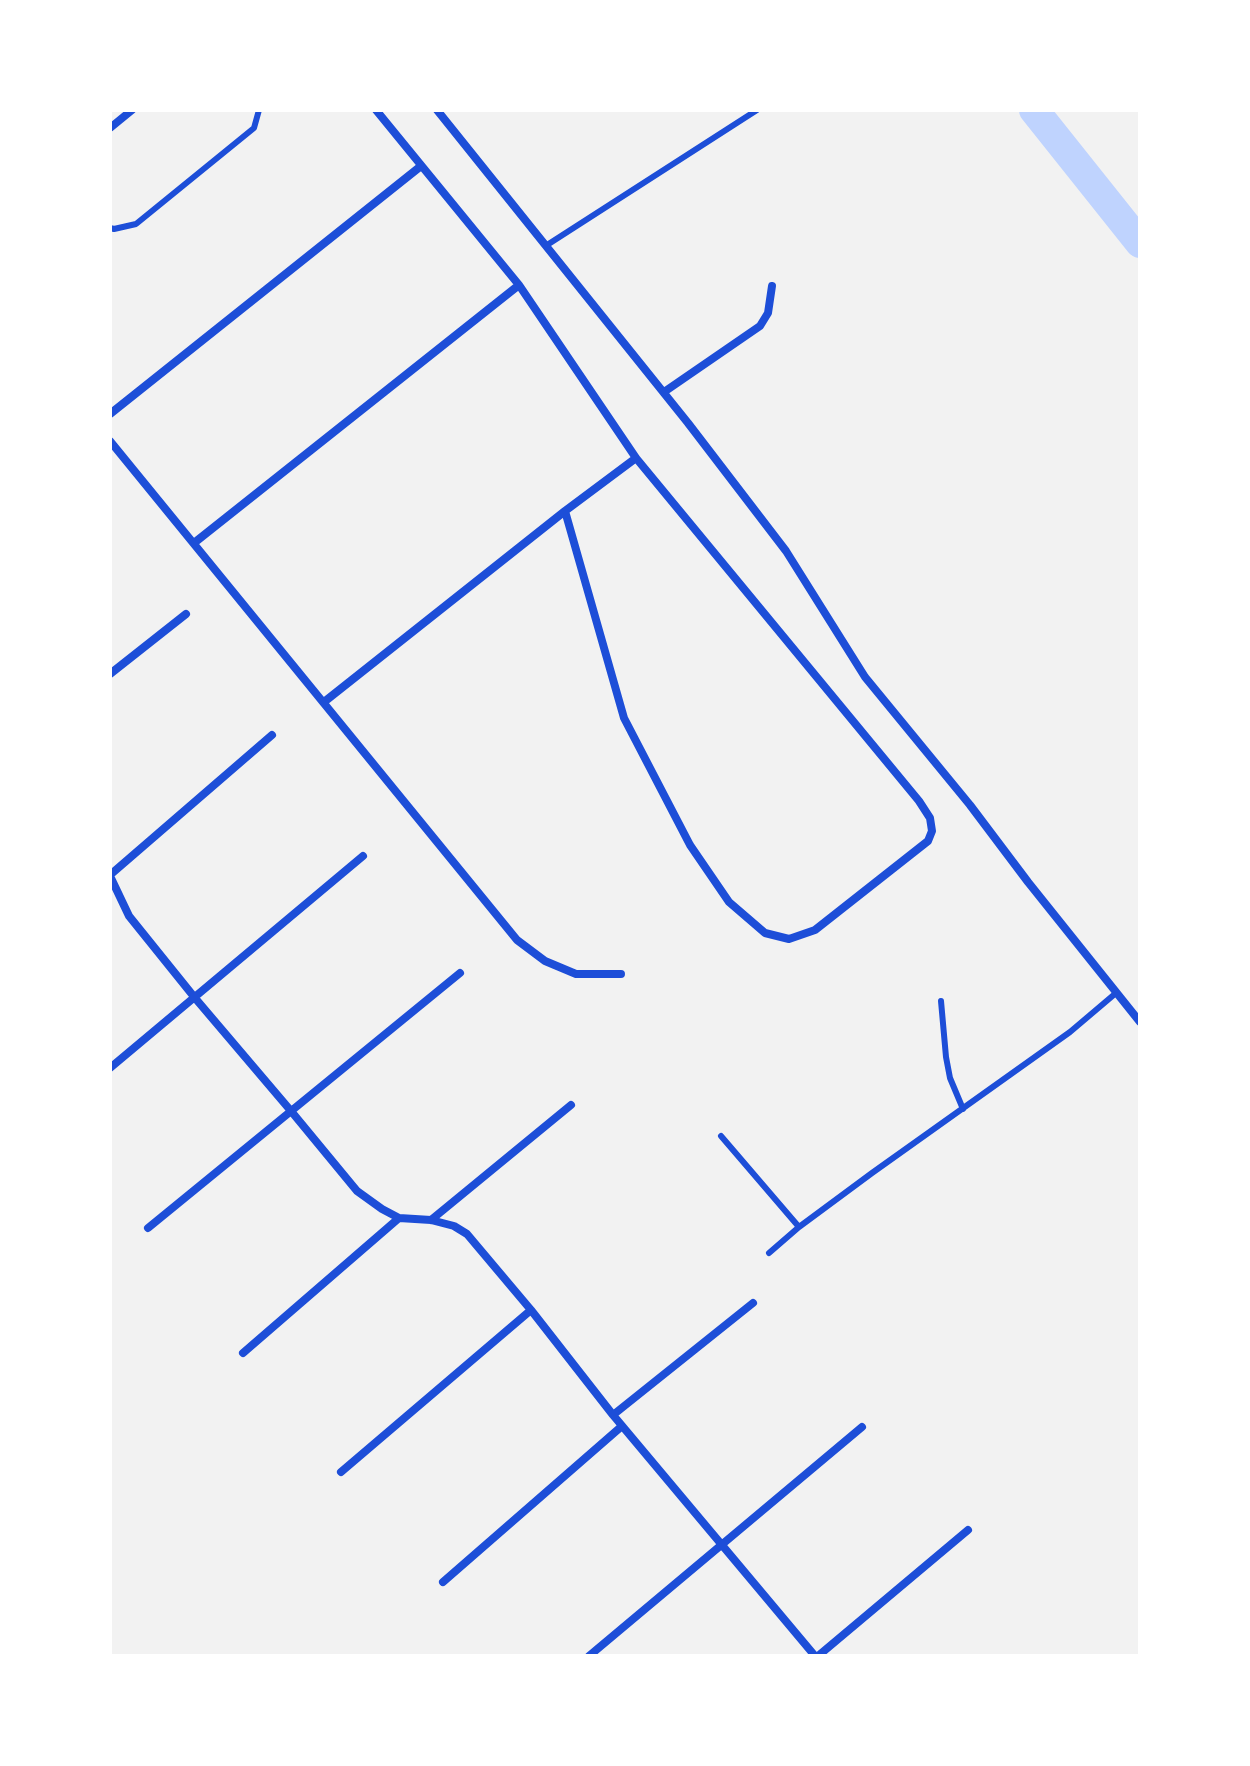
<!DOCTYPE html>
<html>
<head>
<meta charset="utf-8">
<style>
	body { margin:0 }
	#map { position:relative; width:1250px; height:1766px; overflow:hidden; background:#f2f2f2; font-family:"Varela Round",sans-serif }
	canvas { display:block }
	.frame { position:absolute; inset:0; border:112px solid #fff; pointer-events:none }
</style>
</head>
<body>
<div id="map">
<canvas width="1250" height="1766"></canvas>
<div class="frame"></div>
</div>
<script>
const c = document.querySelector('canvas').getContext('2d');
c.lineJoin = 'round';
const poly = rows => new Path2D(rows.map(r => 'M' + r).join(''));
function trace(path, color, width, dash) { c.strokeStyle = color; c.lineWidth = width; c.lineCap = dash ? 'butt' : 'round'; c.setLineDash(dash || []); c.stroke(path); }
trace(poly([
	[1034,110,1140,243]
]), '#bfd3fe', 30);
trace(poly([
	[110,228,114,229,136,224,254,128,259,110],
	[547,245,757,110],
	[941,1001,946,1057,950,1078,963,1109],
	[721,1136,799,1227],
	[769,1253,799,1227,872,1173,1070,1032,1116,993]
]), '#1d4ed8', 6);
trace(poly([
	[376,110,519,285,636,458,919,801,930,818,932,831,928,841,815,930,789,939,765,933,729,902,690,845,624,718,565,511],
	[437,110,688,423,786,551,865,677,970,805,1028,882,1140,1022],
	[110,128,132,110],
	[664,392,760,326,768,313,772,286],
	[110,414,421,166],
	[110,441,517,940,545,961,576,974,621,974],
	[194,543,519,285],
	[110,674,186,614],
	[324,702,565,511,636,458],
	[110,875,272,735],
	[110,876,129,916,195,998,291,1111,357,1191,382,1209,399,1218,431,1220,454,1226,467,1234,531,1310,613,1415,815,1656],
	[110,1068,363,856],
	[431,1220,571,1105],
	[148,1228,460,973],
	[243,1353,399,1218],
	[613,1415,753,1303],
	[341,1472,531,1310],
	[443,1582,622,1426],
	[589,1656,862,1427],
	[818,1656,968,1530]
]), '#1d4ed8', 8);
</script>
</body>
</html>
